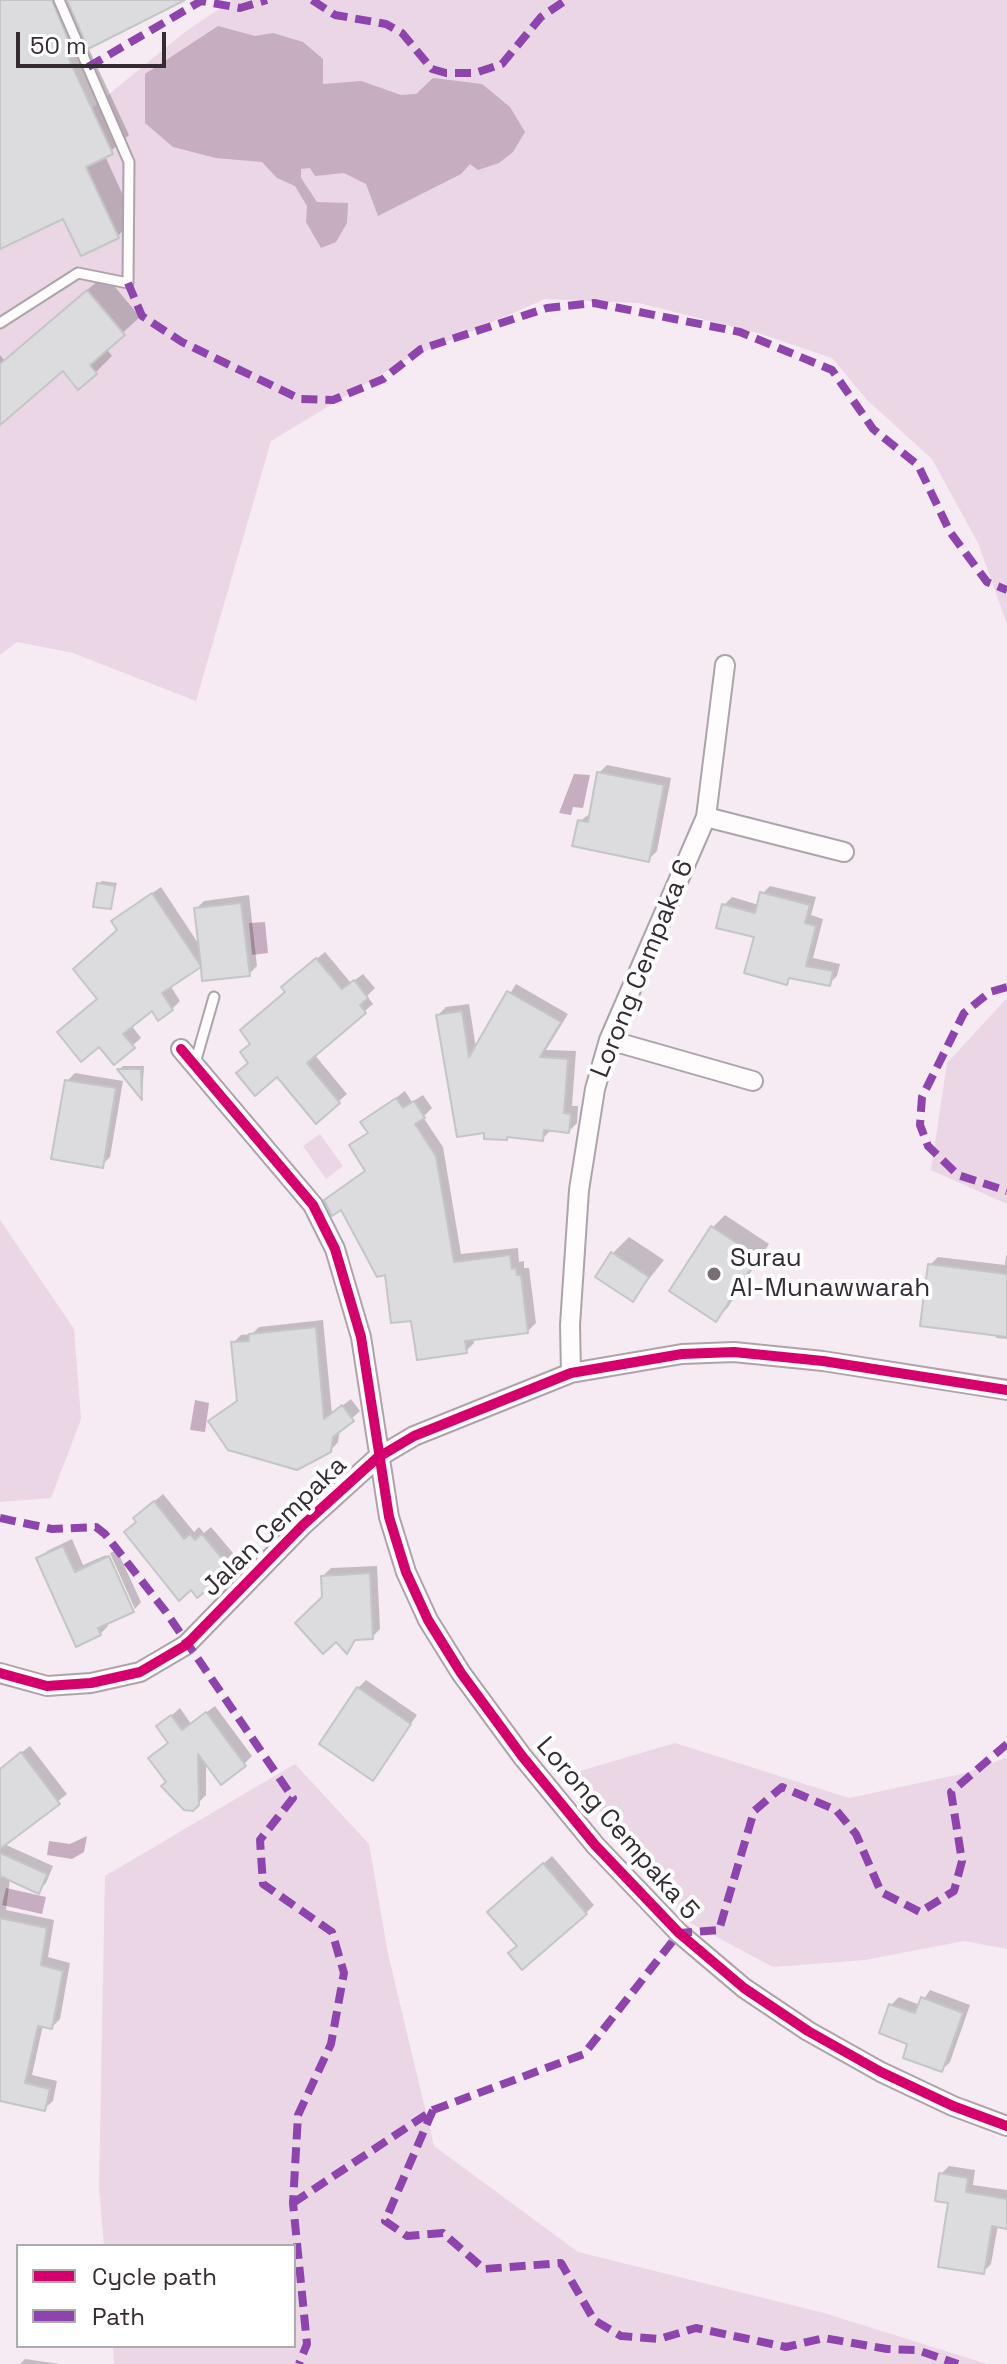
<!DOCTYPE html>
<html>
<head>
<meta charset="utf-8">
<style>
	body { margin:0 }
	#map { position:relative; width:1007px; height:2364px; overflow:hidden; background:#f6eaf3; font-family:"Space Grotesk",sans-serif }
	canvas { display:block }
	.legend { position:absolute; left:16px; top:2244px; width:280px; height:104px; box-sizing:border-box; background:#fff; border:2px solid #aeaaad; margin:0; padding:10px 14px; list-style:none; font-size:24px; color:#342b32 }
	.legend li { display:flex; align-items:center; gap:16px; height:40px }
	.legend b { width:40px; border:2px solid #aeaaad }
	.scale { position:absolute; left:16px; top:32px; width:150px; height:36px; box-sizing:border-box; border:4px solid #342b32; border-top:0; padding-left:10px; font-size:24px; line-height:28px; white-space:nowrap; color:#342b32; -webkit-text-stroke:6px #fff; paint-order:stroke }
</style>
</head>
<body>
<div id="map">
<canvas width="1007" height="2364"></canvas>
<ul class="legend">
<li><b style="height:10px;background:#d6006c"></b>Cycle path</li>
<li><b style="height:10px;background:#8e44ad"></b>Path</li>
</ul>
<div class="scale">50 m</div>
</div>
<script>
const c = document.querySelector('canvas').getContext('2d');
c.lineJoin = 'round';
function paint(path, color) { c.fillStyle = color; c.fill(path, 'evenodd'); }
const poly = rows => new Path2D(rows.map(r => 'M' + r).join(''));
function trace(path, color, width, dash) { c.strokeStyle = color; c.lineWidth = width; c.lineCap = dash ? 'butt' : 'round'; c.setLineDash(dash || []); c.stroke(path); }
function label(font, color, halo, rows, align = 'center') {
  c.font = font + ' "Space Grotesk",sans-serif'; c.lineWidth = 8; c.setLineDash([]); c.textBaseline = 'middle'; c.strokeStyle = halo; c.fillStyle = color; for (const [text, x, y, turn = 0] of rows) {
    c.save(); c.translate(x, y); c.rotate((+turn || 0) * Math.PI / 180); c.textAlign = isNaN(turn) ? turn : align; if (halo) c.strokeText(text, 0, 0); c.fillText(text, 0, 0); c.restore();
  }
}
paint(poly([
	[232,0,1007,0,1007,624,978,543,932,459,867,400,832,358,758,333,639,303,545,299,405,360,271,441,196,701,73,653,17,642,0,655,0,169,42,149,185,32],
	[1007,998,1007,1204,931,1170,947,1063],
	[320,1134,343,1166,326,1179,303,1146],
	[0,1220,74,1329,81,1419,51,1498,0,1502],
	[675,1743,849,1798,966,1773,1007,1757,1007,1949,964,1941,865,1960,773,1967,687,1921,570,1774],
	[295,1764,369,1844,388,1954,434,2146,578,2252,824,2313,987,2364,114,2364,113,2346,294,2346,294,2246,104,2246,99,2188,105,1876]
]), '#ead6e5');
paint(poly([
	[218,26,255,36,273,33,303,42,323,59,323,84,361,81,401,95,416,94,433,78,482,84,510,107,525,132,513,152,499,163,478,170,470,164,461,174,378,216,366,184,344,173,315,176,310,168,301,169,301,178,317,202,348,203,347,223,336,242,321,248,306,222,307,206,295,186,277,178,262,162,216,158,173,147,145,123,145,74],
	[574,774,590,775,583,808,573,807,571,815,559,813],
	[265,922,268,953,252,955,249,923],
	[195,1400,209,1403,205,1432,190,1430],
	[87,1836,84,1852,72,1859,47,1855,49,1841,70,1844],
	[6,1888,46,1897,42,1914,2,1905]
]), '#c6adc0');
paint(poly([
	[0,0,181,0,88,47,129,135,105,156,134,219,118,236,64,216,0,247],
	[105,275,140,317,106,348,112,356,96,372,63,368,0,422,0,355,4,360],
	[607,765,671,778,657,851,649,859,580,821,591,813,599,773],
	[102,881,117,883,110,907,98,884],
	[770,886,816,897,811,915,823,919,813,958,840,964,837,976,829,984,792,977,786,982,756,936,724,905,732,897,759,905,762,894],
	[161,887,200,946,196,909,204,901,249,895,257,966,249,974,202,963,170,985,180,1001,172,1009,152,1008,131,1025,141,1038,114,1062,99,998,119,930,113,921],
	[325,952,351,983,363,974,375,988,367,996,373,1004,314,1054,347,1094,316,1121,278,1074,250,1062,252,1043,292,979],
	[516,984,568,1014,546,1050,576,1051,572,1106,578,1106,577,1123,569,1131,550,1131,542,1139,510,1135,506,1138,438,1015,446,1007,469,1004,476,1048],
	[123,1066,144,1066,142,1097,120,1069],
	[75,1073,123,1081,110,1157,102,1165,67,1081],
	[405,1091,412,1102,423,1095,432,1108,423,1117,443,1147,461,1254,518,1248,519,1262,524,1261,524,1268,529,1268,536,1323,528,1331,473,1338,474,1343,466,1351,413,1318,341,1207,326,1200,367,1170,352,1146,369,1132,363,1122],
	[725,1215,769,1244,728,1307,715,1320,712,1228],
	[629,1237,664,1260,633,1299,612,1254],
	[1006,1256,1007,1255,1007,1339,996,1338,997,1334,930,1265,938,1257,1005,1265],
	[323,1320,332,1414,351,1399,360,1411,340,1429,338,1442,330,1451,211,1421,239,1400,233,1343,241,1335,252,1334,259,1327],
	[163,1494,194,1532,199,1527,204,1533,211,1527,233,1553,225,1561,230,1567,222,1575,138,1521,144,1510],
	[72,1539,83,1565,106,1555,133,1610,106,1622,108,1626,100,1634,39,1559,47,1551],
	[117,1550,141,1602,135,1609,110,1553],
	[377,1566,380,1629,372,1637,357,1638,347,1651,323,1576,331,1568],
	[366,1680,417,1715,373,1778,358,1688],
	[215,1706,252,1756,244,1764,206,1761,206,1795,192,1809,178,1798,175,1801,164,1786,168,1781,170,1742,159,1726,180,1708,191,1724],
	[30,1746,67,1794,4,1844,53,1866,46,1883,38,1891,10,1879,6,1910,54,1920,48,1957,70,1963,60,2019,52,2027,43,2025,32,2075,57,2081,53,2101,44,2109,0,2098,0,1769],
	[552,1856,594,1905,586,1913,519,1945,498,1904],
	[930,1990,970,2005,950,2062,942,2070,910,2043,891,2005,899,1997,920,2005],
	[949,2166,975,2170,973,2185,1007,2190,1007,2227,998,2225,991,2264,983,2272,941,2174],
	[25,2359,60,2364,20,2364]
]), '#0003');
const building = poly([
	[0,0,52,0,75,56,69,59,113,154,86,167,119,238,81,256,63,219,0,249,0,0],
	[67,0,185,0,88,49,67,0],
	[87,290,125,335,90,365,97,374,78,390,63,371,0,425,0,364,87,290],
	[597,772,664,785,649,862,572,846,578,820,588,822,597,772],
	[97,883,115,886,111,909,93,907,97,883],
	[760,892,810,905,805,923,816,926,806,966,833,971,830,986,789,978,787,985,744,973,754,937,716,928,722,904,755,913,760,892],
	[152,893,201,966,194,908,241,903,250,976,202,981,201,967,162,993,173,1010,158,1021,152,1011,123,1034,135,1048,114,1065,99,1047,81,1062,57,1032,97,999,73,969,117,930,111,921,152,893],
	[316,958,342,989,354,980,368,998,360,1005,366,1013,307,1063,340,1103,316,1124,277,1077,255,1096,236,1073,248,1063,240,1052,250,1044,240,1030,285,992,281,987,316,958],
	[507,991,561,1022,540,1057,568,1059,564,1113,571,1114,569,1133,544,1130,543,1141,507,1137,507,1140,484,1139,484,1133,457,1137,436,1015,462,1011,469,1057,507,991],
	[117,1069,141,1069,142,1100,117,1069],
	[65,1080,116,1088,103,1168,51,1159,65,1080],
	[396,1098,403,1108,414,1101,425,1118,415,1124,436,1156,454,1262,510,1255,512,1269,516,1268,517,1275,521,1275,528,1333,465,1341,467,1353,417,1360,411,1321,391,1323,385,1275,377,1277,341,1210,332,1216,324,1200,365,1171,349,1145,368,1133,360,1122,396,1098],
	[711,1226,758,1257,716,1322,669,1291,711,1226],
	[611,1252,649,1277,633,1302,595,1277,611,1252],
	[928,1264,1007,1274,1007,1337,920,1326,928,1264],
	[316,1327,324,1419,342,1405,354,1421,333,1437,331,1452,297,1470,228,1450,208,1421,237,1401,231,1342,249,1341,249,1334,316,1327],
	[154,1501,184,1539,190,1534,195,1540,202,1534,226,1563,218,1570,224,1577,197,1598,191,1590,179,1601,124,1532,136,1522,133,1518,154,1501],
	[63,1546,75,1572,109,1556,134,1612,98,1628,101,1635,76,1647,36,1558,63,1546],
	[370,1573,373,1639,355,1640,347,1654,336,1642,323,1654,295,1623,322,1597,321,1576,370,1573],
	[357,1687,411,1724,373,1781,319,1744,357,1687],
	[206,1712,246,1766,221,1785,198,1754,199,1805,193,1811,184,1810,161,1786,166,1782,148,1758,168,1743,156,1726,171,1715,182,1730,206,1712],
	[21,1752,60,1804,0,1849,0,1769,21,1752],
	[0,1853,47,1874,39,1894,0,1876,0,1853],
	[543,1863,587,1914,522,1970,508,1953,517,1946,487,1912,543,1863],
	[0,1918,47,1928,41,1965,63,1971,52,2029,38,2026,25,2083,50,2089,45,2111,0,2101,0,1918],
	[921,1997,963,2013,942,2072,903,2058,907,2044,879,2033,889,2004,915,2013,921,1997],
	[939,2173,968,2178,966,2192,1007,2199,1007,2229,992,2226,984,2274,938,2267,948,2203,935,2201,939,2173]
]);
paint(building, '#dcdcde');
trace(building, '#c4c5c6', 2);
const lane = poly([
	[0,323,78,273,128,283,129,162,59,0],
	[195,1063,214,997]
]);
const street = poly([
	[706,817,844,852],
	[609,1040,753,1081],
	[181,1049,313,1205,335,1249,361,1337,389,1517,406,1572,428,1620,461,1673,522,1756,595,1845,679,1933,744,1988,808,2031,881,2072,953,2106,1007,2126],
	[571,1373,570,1325,579,1190,595,1089,609,1040,706,817,725,665],
	[0,1673,47,1686,91,1683,140,1672,186,1645,303,1525,377,1458,414,1436,571,1373,682,1354,734,1352,823,1361,1007,1390]
]);
trace(lane, '#aca4aa', 13);
trace(street, '#aca4aa', 22);
trace(lane, '#fefcfd', 9);
trace(street, '#fefcfd', 18);
trace(poly([
	[312,0,335,15,386,24,402,33,432,69,446,73,475,73,502,64,541,17,566,0],
	[88,67,201,1,240,8,267,0],
	[128,283,142,316,182,342,300,399,333,400,383,379,421,349,547,308,594,303,740,332,832,370,873,429,918,465,950,532,987,582,1007,590],
	[1007,987,990,992,964,1013,922,1097,920,1125,928,1146,958,1175,1007,1191],
	[0,1518,52,1529,96,1527,105,1534,166,1612,293,1798,260,1840,263,1884,332,1932,344,1973,331,2044,298,2115,293,2203,307,2344,299,2364],
	[433,2110,385,2221,407,2236,443,2233,484,2269,561,2263,594,2320,621,2336,659,2339,696,2328,786,2347,824,2338,887,2349,917,2350,958,2364],
	[293,2203,433,2110,584,2054,679,1933,719,1930,754,1811,782,1787,836,1810,856,1834,881,1892,920,1912,954,1891,962,1861,951,1792,1007,1744]
]), '#8e44ad', 8, [16, 8]);
trace(poly([
	[181,1049,313,1205,335,1249,361,1337,389,1517,406,1572,428,1620,461,1673,522,1756,595,1845,679,1933,744,1988,808,2031,881,2072,953,2106,1007,2126],
	[0,1673,47,1686,91,1683,140,1672,186,1645,303,1525,377,1458,414,1436,571,1373,682,1354,734,1352,823,1361,1007,1390]
]), '#d6006c', 10);
for (const [x, y, r, color] of [
	[714,1274,8,"#786e76"]
]) { const dot = new Path2D(); dot.arc(x, y, r, 0, 2 * Math.PI); c.fillStyle = color; c.fill(dot); trace(dot, '#fff', 3); }
label('26px', '#342b32', '#fff', [
	["Lorong Cempaka 6",643,969,-68],
	["Jalan Cempaka",275,1527,-44],
	["Lorong Cempaka 5",617,1829,49]
]);
label('26px', '#342b32', '#fff', [
	["Surau",730,1259],
	["Al-Munawwarah",730,1289]
], 'left');
</script>
</body>
</html>
